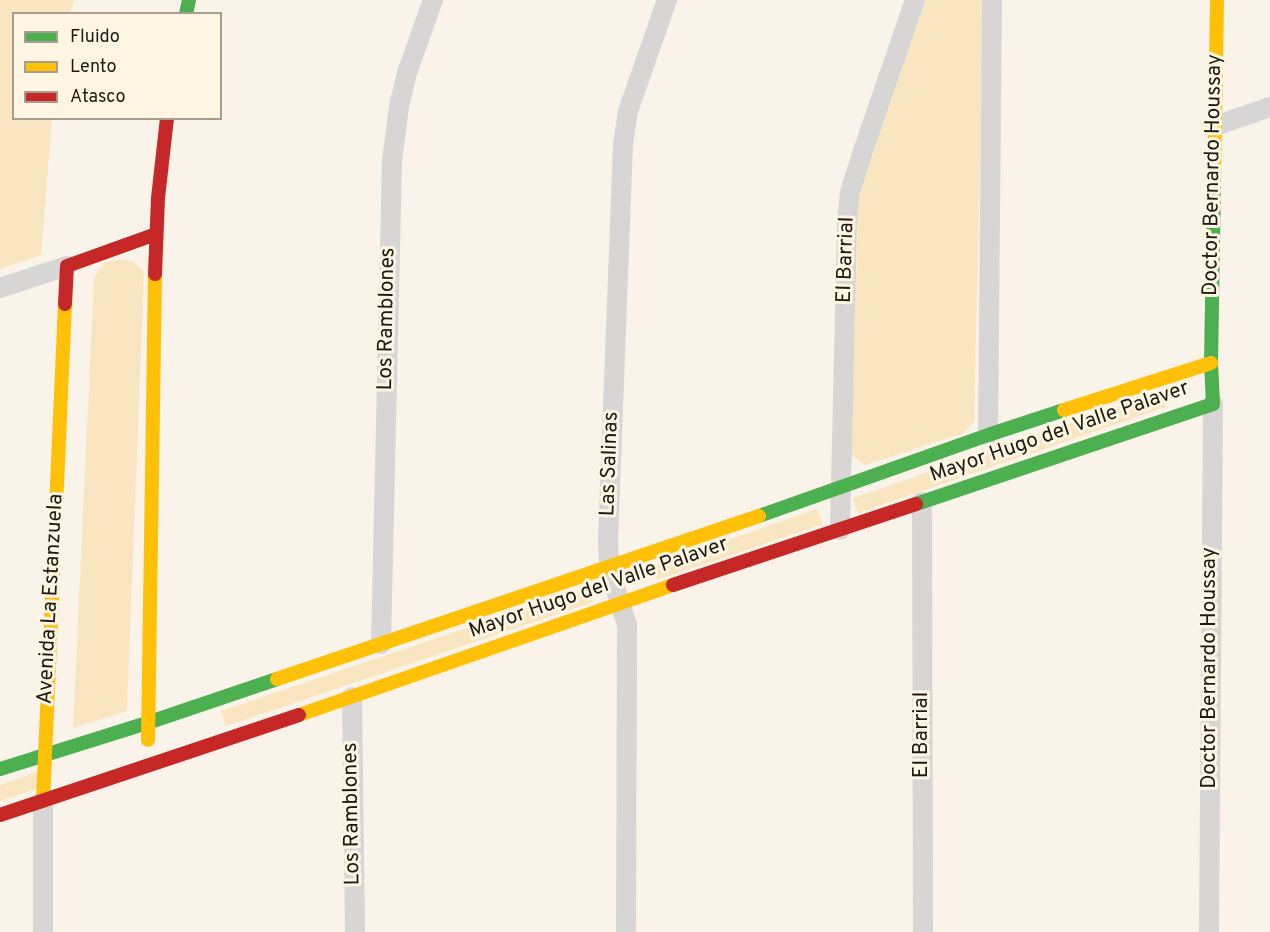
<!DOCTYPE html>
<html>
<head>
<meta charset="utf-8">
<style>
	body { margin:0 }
	#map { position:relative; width:1270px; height:932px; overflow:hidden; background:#f9f3e9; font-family:Overpass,sans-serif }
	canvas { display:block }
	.legend { position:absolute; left:12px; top:12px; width:210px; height:108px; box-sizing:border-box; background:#fff5e3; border:2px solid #a59d8f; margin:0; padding:8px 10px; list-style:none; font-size:18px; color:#1e1a12 }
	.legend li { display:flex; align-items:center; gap:12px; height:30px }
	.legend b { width:30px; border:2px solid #a59d8f }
</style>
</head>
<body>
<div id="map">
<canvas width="1270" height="932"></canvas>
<ul class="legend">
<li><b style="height:8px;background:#4caf50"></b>Fluido</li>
<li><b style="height:8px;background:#ffc107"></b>Lento</li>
<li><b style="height:8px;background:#c62828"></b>Atasco</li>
</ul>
</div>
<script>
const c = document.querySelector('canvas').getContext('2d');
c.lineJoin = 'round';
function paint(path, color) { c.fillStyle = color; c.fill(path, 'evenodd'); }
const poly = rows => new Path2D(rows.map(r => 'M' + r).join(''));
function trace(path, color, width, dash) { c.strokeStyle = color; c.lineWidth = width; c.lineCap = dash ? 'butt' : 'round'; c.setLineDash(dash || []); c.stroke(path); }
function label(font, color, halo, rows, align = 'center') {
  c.font = font + ' Overpass,sans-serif'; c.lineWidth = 6; c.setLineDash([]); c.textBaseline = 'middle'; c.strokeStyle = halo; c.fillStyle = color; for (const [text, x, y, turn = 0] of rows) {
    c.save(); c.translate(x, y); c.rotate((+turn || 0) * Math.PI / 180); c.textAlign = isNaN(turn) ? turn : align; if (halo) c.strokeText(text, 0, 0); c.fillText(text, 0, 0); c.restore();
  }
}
paint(poly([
	[0,0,74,0,70,13,14,14,14,118,52,119,41,255,0,269],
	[926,0,984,0,974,421,964,433,865,465,851,455,858,205,865,176],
	[121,259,134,262,144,272,127,711,73,728,94,278,104,263],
	[1161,392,1166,407,858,513,853,498],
	[817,509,823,524,657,580,652,566],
	[588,587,593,602,226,726,221,711],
	[37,772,42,787,0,801,0,785]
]), '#fae5c1');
trace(poly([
	[1215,126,1270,107],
	[0,288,67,266],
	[988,435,992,0],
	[922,502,923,932],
	[840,530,847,223,850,192,863,151,915,0],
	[381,644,392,161,399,106,407,73,433,0],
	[352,697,355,932],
	[43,801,43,932],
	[626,932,627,625,609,568,608,539,623,144,628,111,667,0],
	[1209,932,1213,404]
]), '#d7d6d4', 20);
trace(poly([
	[186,14,189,0],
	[916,504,1213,404,1211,363,1214,184],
	[759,516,988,435,1064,410],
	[0,769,147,723,277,679]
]), '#4caf50', 14);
trace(poly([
	[1214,184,1217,0],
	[1064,410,1211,363],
	[277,679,759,516],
	[299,715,673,585],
	[148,740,155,274],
	[43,801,65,304]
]), '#ffc107', 14);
trace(poly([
	[155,274,158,198,167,118],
	[65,304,67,266,156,234],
	[673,585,916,504],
	[0,815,299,715]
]), '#c62828', 14);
label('21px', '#1e1a12', '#fff5e3', [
	["Doctor Bernardo Houssay",1214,175,-89],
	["El Barrial",847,260,-88],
	["Los Ramblones",388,319,-89],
	["Mayor Hugo del Valle Palaver",1060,433,-19],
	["Las Salinas",611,464,-88],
	["Mayor Hugo del Valle Palaver",599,589,-19],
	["Avenida La Estanzuela",52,599,-87],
	["Doctor Bernardo Houssay",1211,668,-90],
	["El Barrial",923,735,-90],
	["Los Ramblones",353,814,-91]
]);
</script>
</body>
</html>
